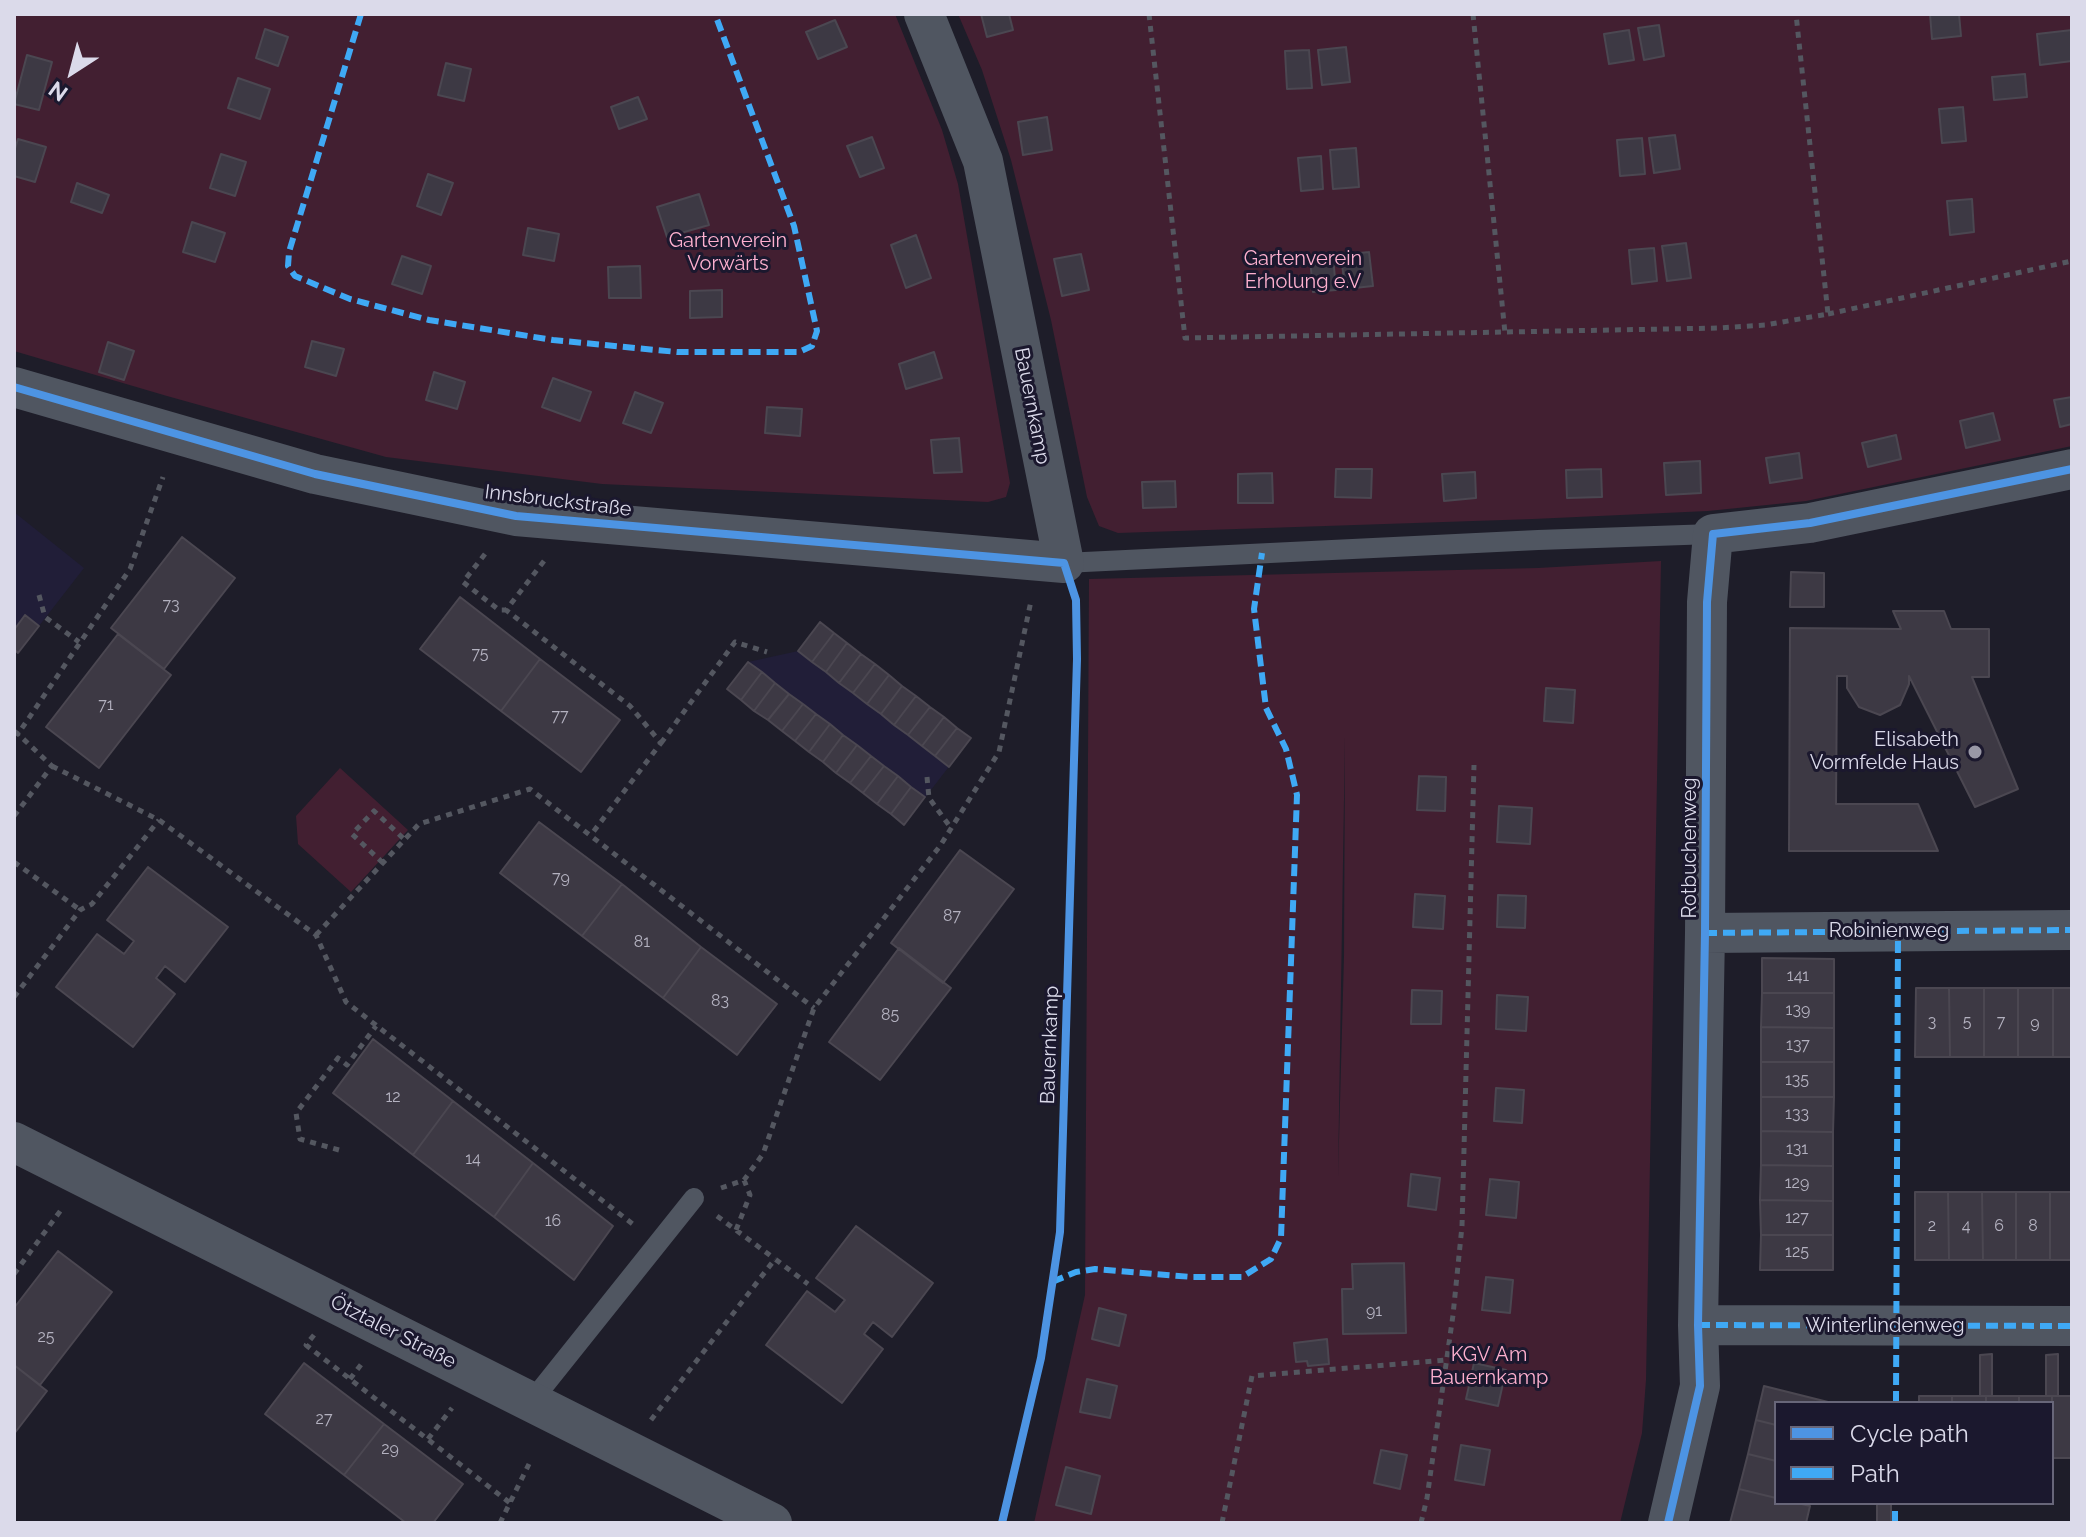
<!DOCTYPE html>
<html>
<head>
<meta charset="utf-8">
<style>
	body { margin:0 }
	#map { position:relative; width:2086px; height:1537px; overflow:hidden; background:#1e1d29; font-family:Raleway,sans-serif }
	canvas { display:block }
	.frame { position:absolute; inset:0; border:16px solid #dbdaea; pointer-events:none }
	.legend { position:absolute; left:1774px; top:1401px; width:280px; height:104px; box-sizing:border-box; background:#1b182e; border:2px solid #686679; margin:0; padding:10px 14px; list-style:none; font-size:24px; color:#dbdaea }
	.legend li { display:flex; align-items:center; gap:16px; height:40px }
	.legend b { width:40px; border:2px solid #686679 }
	.north { position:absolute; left:32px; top:32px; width:80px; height:80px; -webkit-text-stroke:6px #1b182e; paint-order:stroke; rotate:216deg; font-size:22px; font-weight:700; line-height:32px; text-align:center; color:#dbdaea }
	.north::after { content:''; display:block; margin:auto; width:28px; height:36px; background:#dbdaea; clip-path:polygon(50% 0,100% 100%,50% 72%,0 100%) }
</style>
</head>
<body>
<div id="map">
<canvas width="2086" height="1537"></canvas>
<div class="frame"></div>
<ul class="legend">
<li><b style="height:10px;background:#4d94e3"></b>Cycle path</li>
<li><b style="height:10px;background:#3fa9f5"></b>Path</li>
</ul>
<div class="north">N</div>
</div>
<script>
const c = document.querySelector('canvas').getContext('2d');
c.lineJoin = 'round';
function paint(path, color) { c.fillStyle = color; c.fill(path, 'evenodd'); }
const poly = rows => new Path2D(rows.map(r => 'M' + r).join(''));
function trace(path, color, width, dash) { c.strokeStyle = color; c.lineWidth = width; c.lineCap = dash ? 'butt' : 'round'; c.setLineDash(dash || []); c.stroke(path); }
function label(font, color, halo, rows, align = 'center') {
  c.font = font + ' Raleway,sans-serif'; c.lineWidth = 6; c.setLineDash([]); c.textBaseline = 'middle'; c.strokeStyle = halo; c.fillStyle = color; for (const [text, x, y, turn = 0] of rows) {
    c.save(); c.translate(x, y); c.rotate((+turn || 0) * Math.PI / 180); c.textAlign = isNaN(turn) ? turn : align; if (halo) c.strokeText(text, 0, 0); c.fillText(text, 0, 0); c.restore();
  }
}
paint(poly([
	[14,512,84,568,18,653,14,649],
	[820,622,971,738,904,825,727,689,748,662,798,651]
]), '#211e38');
paint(poly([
	[14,14,895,14,942,130,958,184,1010,483,1006,497,988,502,602,484,386,457,167,396,14,351],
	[958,14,2072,14,2072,446,1806,501,1708,511,1533,519,1118,533,1099,526,1087,497,1051,320,1011,160,982,70],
	[1661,561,1646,1380,1642,1433,1620,1523,1034,1523,1085,1295,1089,579,1538,568],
	[1345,736,1344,956,1338,1176,1338,1175],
	[340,768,408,830,351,892,298,844,296,816]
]), '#421f31');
const building = poly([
	[981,14,1009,14,1013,30,987,37,981,14],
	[1930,14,1959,14,1961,36,1932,39,1930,14],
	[835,20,847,47,818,59,806,32,835,20],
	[1659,25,1664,56,1644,60,1638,28,1659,25],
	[265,29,288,37,278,66,256,58,265,29],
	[1629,30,1634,60,1609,64,1604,34,1629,30],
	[2072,30,2072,61,2040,65,2037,34,2072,30],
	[1346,47,1350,82,1322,85,1318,50,1346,47],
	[1309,50,1312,88,1287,89,1285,51,1309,50],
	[27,55,52,62,39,110,14,104,27,55],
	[446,63,471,69,464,101,438,95,446,63],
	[2025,74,2027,97,1994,100,1992,77,2025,74],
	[238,78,270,89,260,119,228,108,238,78],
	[638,97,647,119,619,129,611,107,638,97],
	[1963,107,1966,141,1942,143,1939,109,1963,107],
	[1047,117,1052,150,1023,155,1018,122,1047,117],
	[1675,135,1680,169,1654,173,1649,138,1675,135],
	[872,137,884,168,860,177,847,146,872,137],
	[1642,138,1645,174,1620,176,1617,140,1642,138],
	[18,139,46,147,35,182,14,176,14,152,18,139],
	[1356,148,1359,187,1333,189,1330,150,1356,148],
	[221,154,246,162,235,196,210,188,221,154],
	[1321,156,1323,189,1301,191,1298,158,1321,156],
	[428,174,453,183,441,215,417,206,428,174],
	[77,183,109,195,102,213,71,202,77,183],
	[699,194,709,225,667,237,657,207,699,194],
	[1972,199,1974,232,1950,235,1947,201,1972,199],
	[192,222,225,233,215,262,183,252,192,222],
	[528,228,559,234,554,261,523,255,528,228],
	[916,235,931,278,906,288,891,245,916,235],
	[1686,243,1691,278,1667,281,1662,246,1686,243],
	[1654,248,1657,281,1632,284,1629,250,1654,248],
	[1369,252,1373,286,1345,289,1341,255,1369,252],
	[1081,254,1089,290,1062,296,1054,259,1081,254],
	[402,256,431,266,422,294,392,284,402,256],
	[1333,256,1336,290,1313,292,1310,258,1333,256],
	[640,266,641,298,609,298,608,267,640,266],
	[722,290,722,317,690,318,690,291,722,290],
	[312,341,344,349,336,376,305,367,312,341],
	[108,342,134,351,124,380,99,372,108,342],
	[934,352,942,378,906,389,899,364,934,352],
	[434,372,465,382,457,409,426,400,434,372],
	[553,378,591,392,580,421,542,407,553,378],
	[635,392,663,403,651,433,623,423,635,392],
	[2072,397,2072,424,2060,427,2054,400,2072,397],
	[767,407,802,409,800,436,765,433,767,407],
	[1993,413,2000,440,1966,448,1960,421,1993,413],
	[1896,435,1901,459,1868,467,1862,443,1896,435],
	[959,438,962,472,934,473,931,440,959,438],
	[1799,453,1802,478,1770,483,1766,458,1799,453],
	[1700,461,1701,493,1666,495,1664,463,1700,461],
	[1336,469,1372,469,1371,498,1335,497,1336,469],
	[1601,469,1602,497,1567,498,1566,470,1601,469],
	[1475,472,1476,498,1444,501,1442,474,1475,472],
	[1272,473,1273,503,1238,503,1238,474,1272,473],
	[1175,481,1176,507,1143,508,1142,482,1175,481],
	[182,537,235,578,164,669,111,628,182,537],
	[1791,572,1824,573,1824,607,1790,607,1791,572],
	[460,597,540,659,501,711,420,649,460,597],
	[1893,611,1944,611,1951,629,1989,629,1989,677,1972,677,2018,789,1975,807,1909,676,1909,684,1900,705,1880,715,1859,707,1847,688,1847,676,1837,676,1836,804,1918,804,1938,851,1789,851,1790,628,1901,629,1893,611],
	[25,615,39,626,18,653,14,649,14,630,25,615],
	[820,622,834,633,812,662,798,651,820,622],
	[834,633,847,643,826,672,812,662,834,633],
	[118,634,171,675,99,768,46,727,118,634],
	[847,643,861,654,839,683,826,672,847,643],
	[861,654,875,664,853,693,839,683,861,654],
	[540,659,620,720,581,772,501,711,540,659],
	[748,662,762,672,741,700,727,689,748,662],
	[875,664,889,675,867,704,853,693,875,664],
	[762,672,775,683,754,711,741,700,762,672],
	[889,675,902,686,881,714,867,704,889,675],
	[775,683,789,694,768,720,754,711,775,683],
	[902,686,916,696,894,725,881,714,902,686],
	[1546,688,1575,690,1573,723,1544,721,1546,688],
	[789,694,803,704,782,731,768,720,789,694],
	[916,696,930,707,908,735,894,725,916,696],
	[803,704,816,714,795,741,782,731,803,704],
	[930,707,944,717,922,746,908,735,930,707],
	[816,714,830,724,809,752,795,741,816,714],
	[944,717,957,728,935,756,922,746,944,717],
	[830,724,843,735,823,762,809,752,830,724],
	[957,728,971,738,949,767,935,756,957,728],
	[843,735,857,745,836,773,823,762,843,735],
	[857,745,871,756,850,783,836,773,857,745],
	[871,756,884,766,863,793,850,783,871,756],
	[884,766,898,776,877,804,863,793,884,766],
	[898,776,911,787,891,814,877,804,898,776],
	[1419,776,1446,777,1445,811,1417,810,1419,776],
	[911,787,925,797,904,825,891,814,911,787],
	[1499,806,1532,808,1530,844,1497,842,1499,806],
	[539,822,622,884,582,936,500,873,539,822],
	[960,850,1014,889,943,983,891,943,960,850],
	[148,867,228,927,185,982,165,966,156,978,175,994,133,1047,56,987,97,934,124,954,134,941,107,920,148,867],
	[622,884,701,947,663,998,582,936,622,884],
	[1415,894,1445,896,1443,929,1413,927,1415,894],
	[1498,895,1526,896,1525,928,1497,927,1498,895],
	[701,947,777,1004,737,1055,663,998,701,947],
	[899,948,951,988,880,1080,829,1042,899,948],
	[1762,958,1834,959,1834,993,1762,993,1762,958],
	[1916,988,1949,988,1950,1057,1915,1057,1916,988],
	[1949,988,1984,988,1984,1057,1950,1057,1949,988],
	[1984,988,2018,988,2018,1057,1984,1057,1984,988],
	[2018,988,2053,988,2053,1057,2018,1057,2018,988],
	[2053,988,2072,988,2072,1057,2053,1057,2053,988],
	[1412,990,1442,991,1441,1024,1411,1024,1412,990],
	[1762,993,1834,993,1834,1028,1761,1027,1762,993],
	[1497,995,1528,997,1526,1031,1496,1029,1497,995],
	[1761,1027,1834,1028,1834,1062,1761,1062,1761,1027],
	[373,1039,453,1101,413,1155,333,1093,373,1039],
	[1761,1062,1834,1062,1834,1097,1761,1097,1761,1062],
	[1496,1088,1524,1090,1522,1123,1494,1121,1496,1088],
	[1761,1097,1834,1097,1833,1132,1761,1131,1761,1097],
	[453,1101,533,1163,494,1217,413,1155,453,1101],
	[1761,1131,1833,1132,1833,1166,1761,1165,1761,1131],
	[533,1163,613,1226,574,1280,494,1217,533,1163],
	[1761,1165,1833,1166,1833,1201,1760,1200,1761,1165],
	[1411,1174,1440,1178,1436,1210,1408,1206,1411,1174],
	[1490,1179,1519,1182,1516,1218,1486,1215,1490,1179],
	[1915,1192,1948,1192,1949,1260,1915,1260,1915,1192],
	[1948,1192,1982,1192,1983,1260,1949,1260,1948,1192],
	[1982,1192,2016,1192,2016,1260,1983,1260,1982,1192],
	[2016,1192,2050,1192,2050,1260,2016,1260,2016,1192],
	[2050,1192,2072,1192,2072,1260,2050,1260,2050,1192],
	[1760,1200,1833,1201,1833,1235,1761,1235,1760,1200],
	[856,1226,933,1283,892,1337,873,1322,864,1334,883,1349,842,1403,766,1345,807,1291,835,1312,845,1300,816,1278,856,1226],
	[1761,1235,1833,1235,1833,1270,1760,1270,1761,1235],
	[58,1251,112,1292,40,1385,14,1365,14,1308,58,1251],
	[1404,1263,1406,1333,1343,1334,1342,1289,1353,1289,1352,1264,1404,1263],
	[1486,1277,1513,1280,1510,1313,1482,1310,1486,1277],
	[1099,1308,1126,1315,1119,1346,1092,1339,1099,1308],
	[1327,1339,1329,1364,1308,1366,1307,1361,1296,1362,1294,1343,1327,1339],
	[1992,1354,1992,1396,1980,1396,1980,1355,1992,1354],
	[2058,1354,2058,1396,2046,1396,2046,1355,2058,1354],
	[304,1363,384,1424,344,1475,265,1414,304,1363],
	[1474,1363,1506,1370,1498,1406,1466,1399,1474,1363],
	[14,1365,47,1391,14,1434,14,1365],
	[1087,1379,1117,1386,1110,1418,1080,1412,1087,1379],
	[1764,1386,1832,1403,1776,1403,1776,1425,1756,1420,1764,1386],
	[1919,1396,1952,1396,1952,1403,1919,1403,1919,1396],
	[1952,1396,1986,1396,1986,1403,1952,1403,1952,1396],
	[1986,1396,2019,1396,2019,1403,1986,1403,1986,1396],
	[2019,1396,2052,1396,2052,1446,2052,1403,2019,1403,2019,1396],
	[2052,1396,2072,1396,2072,1458,2052,1458,2052,1396],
	[1756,1420,1776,1425,1776,1461,1748,1454,1756,1420],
	[384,1424,463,1484,433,1523,406,1523,344,1475,384,1424],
	[1461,1445,1490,1450,1484,1485,1455,1480,1461,1445],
	[1381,1450,1407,1455,1400,1489,1374,1483,1381,1450],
	[1748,1454,1776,1461,1776,1498,1739,1489,1748,1454],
	[1066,1467,1100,1476,1091,1514,1056,1505,1066,1467],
	[1739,1489,1776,1498,1776,1503,1797,1503,1810,1506,1806,1523,1730,1523,1739,1489],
	[1877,1503,1891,1503,1891,1523,1877,1523,1877,1503]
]);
paint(building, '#3d3944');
trace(building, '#4b4751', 2);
trace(poly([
	[1149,14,1185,338,1719,328,1765,325,1828,314,1796,14],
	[1473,14,1505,333],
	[1828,314,2072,261],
	[485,554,463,582,499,610,506,610],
	[544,561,506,610,630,706,661,743,590,836],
	[39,595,45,617,79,642],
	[14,731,18,734,130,569,163,477],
	[661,743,735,642,767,652],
	[52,766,159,820,316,935,346,1002,634,1225],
	[927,777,929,798,951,828],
	[14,816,52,766,18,734],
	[14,862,80,910],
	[383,863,352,834,374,811,404,839],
	[316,935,419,824,530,789,814,1008],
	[14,997,80,910,92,904,159,820],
	[339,1150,300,1139,296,1113,338,1058,347,1065,376,1026],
	[721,1188,744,1180,763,1154,814,1008,940,846,999,752,1031,601],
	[717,1216,775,1259],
	[736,1230,750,1195,744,1180],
	[14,1274,61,1210],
	[314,1335,306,1345,510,1503],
	[350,1379,363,1362],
	[651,1420,775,1259,808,1284],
	[428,1439,452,1408],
	[500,1523,529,1464],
	[1002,1523,1041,1358,1060,1232,1074,781,1077,659,1076,602],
	[1222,1523,1252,1376,1446,1360],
	[1421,1523,1427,1498,1453,1315,1462,1226,1474,765]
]), '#545760', 5, [6, 6]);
trace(poly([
	[1064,563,1538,540,1713,534],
	[531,1402,694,1198]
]), '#505661', 20);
trace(poly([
	[14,387,315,474,516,516,1064,563,983,161,924,14],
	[1705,933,2072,930],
	[14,1142,772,1523],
	[1698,1325,2072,1326],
	[1668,1523,1700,1386,1698,1325,1705,933,1707,602,1713,534,1810,523,2072,469]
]), '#505661', 40);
trace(poly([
	[361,14,289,252,288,266,295,276,350,299,429,320,553,340,677,352,799,352,812,346,817,331,794,226,715,14],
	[1705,933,2072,930],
	[1052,1282,1076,1272,1095,1269,1192,1277,1242,1277,1271,1259,1281,1238,1297,795,1286,749,1266,708,1254,609,1262,553],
	[1698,1325,2072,1326],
	[1896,1403,1898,931],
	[1895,1523,1895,1503]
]), '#3fa9f5', 6, [12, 6]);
trace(poly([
	[14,387,315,474,516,516,1064,563,1076,600,1077,659,1060,1232,1041,1358,1002,1523],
	[1668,1523,1700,1386,1698,1325,1705,933,1707,602,1713,534,1810,523,2072,469]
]), '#4d94e3', 8);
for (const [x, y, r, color] of [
	[1975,752,8,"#9998a6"]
]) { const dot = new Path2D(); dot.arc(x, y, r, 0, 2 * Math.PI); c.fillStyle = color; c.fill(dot); trace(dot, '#1b182e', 3); }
label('16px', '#b4b2c0', null, [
	["73",171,605],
	["75",480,654],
	["71",106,705],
	["77",560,716],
	["79",561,878],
	["87",952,916],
	["81",642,942],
	["141",1798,976],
	["83",720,1001],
	["139",1798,1010],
	["85",890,1015],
	["3",1932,1022],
	["5",1967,1022],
	["7",2001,1022],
	["9",2035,1023],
	["137",1798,1045],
	["135",1797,1080],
	["12",393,1097],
	["133",1797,1114],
	["131",1797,1149],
	["14",473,1159],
	["129",1797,1183],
	["127",1797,1218],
	["16",553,1221],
	["2",1932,1226],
	["4",1966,1226],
	["6",1999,1226],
	["8",2033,1226],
	["125",1797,1252],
	["91",1374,1311],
	["25",46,1337],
	["27",324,1419],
	["29",390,1449]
]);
label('20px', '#feb0cf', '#1b182e', [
	["Gartenverein",728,241],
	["Vorwärts",728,264],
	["Gartenverein",1303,259],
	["Erholung e.V",1303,282],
	["KGV Am",1489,1355],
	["Bauernkamp",1489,1378]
]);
label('20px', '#dbdaea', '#1b182e', [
	["Bauernkamp",1032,406,79],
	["Innsbruckstraße",558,501,7],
	["Rotbuchenweg",1690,848,-90],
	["Robinienweg",1889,931],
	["Bauernkamp",1050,1045,-88],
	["Winterlindenweg",1885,1326],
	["Ötztaler Straße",393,1332,27]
]);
label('20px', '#dbdaea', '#1b182e', [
	["Elisabeth",1959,740],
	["Vormfelde Haus",1959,763]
], 'right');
</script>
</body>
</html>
